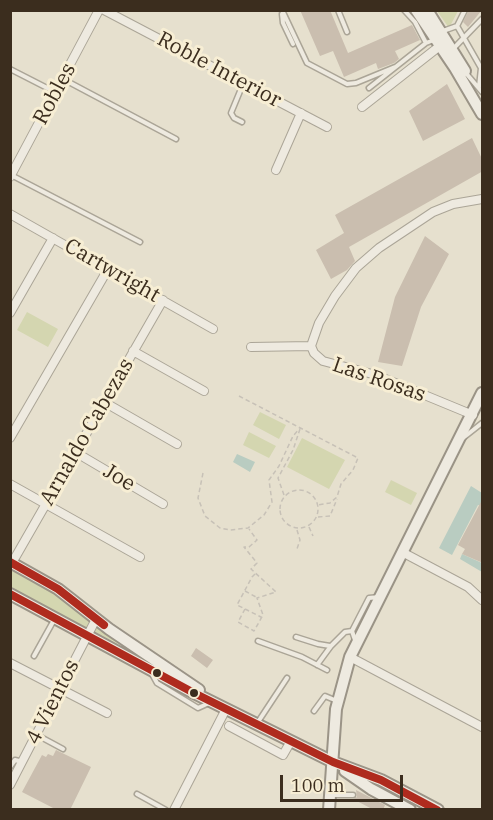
<!DOCTYPE html>
<html>
<head>
<meta charset="utf-8">
<style>
	body { margin:0 }
	#map { position:relative; width:493px; height:820px; overflow:hidden; background:#e6e0ce; font-family:"IBM Plex Serif",serif }
	canvas { display:block }
	.frame { position:absolute; inset:0; border:12px solid #3b2d1e; pointer-events:none }
	.scale { position:absolute; left:280px; top:775px; width:123px; height:27px; box-sizing:border-box; border:3px solid #3b2d1e; border-top:0; padding-left:8px; font-size:18px; line-height:21px; white-space:nowrap; color:#3b2d1e; -webkit-text-stroke:4px #f7eed4; paint-order:stroke }
</style>
</head>
<body>
<div id="map">
<canvas width="493" height="820"></canvas>
<div class="frame"></div>
<div class="scale">100 m</div>
</div>
<script>
const c = document.querySelector('canvas').getContext('2d');
c.lineJoin = 'round';
function paint(path, color) { c.fillStyle = color; c.fill(path, 'evenodd'); }
const poly = rows => new Path2D(rows.map(r => 'M' + r).join(''));
function trace(path, color, width, dash) { c.strokeStyle = color; c.lineWidth = width; c.lineCap = dash ? 'butt' : 'round'; c.setLineDash(dash || []); c.stroke(path); }
function label(font, color, halo, rows, align = 'center') {
  c.font = font + ' "IBM Plex Serif",serif'; c.lineWidth = 6; c.setLineDash([]); c.textBaseline = 'middle'; c.strokeStyle = halo; c.fillStyle = color; for (const [text, x, y, turn = 0] of rows) {
    c.save(); c.translate(x, y); c.rotate((+turn || 0) * Math.PI / 180); c.textAlign = isNaN(turn) ? turn : align; if (halo) c.strokeText(text, 0, 0); c.fillText(text, 0, 0); c.restore();
  }
}
paint(poly([
	[437,11,458,11,449,28],
	[27,312,58,329,48,347,17,330],
	[260,412,286,425,279,439,253,425],
	[249,432,276,446,269,458,243,445],
	[302,438,345,460,329,489,287,467],
	[391,480,417,493,411,505,385,492],
	[10,568,67,599,148,659,11,589]
]), '#d4d6b0');
paint(poly([
	[237,454,255,462,250,472,233,462],
	[471,486,482,493,482,506,478,505,452,555,439,548],
	[462,554,482,563,482,572,460,559]
]), '#b9ccc1');
paint(poly([
	[300,10,330,10,348,53,412,25,420,40,395,51,399,59,394,63,378,69,376,63,344,77,333,51,320,56],
	[469,10,482,10,468,27,463,22],
	[447,84,465,119,423,141,409,111],
	[472,138,483,161,483,171,349,247,355,261,347,270,331,279,316,250,344,233,335,215],
	[425,236,449,254,421,307,402,366,378,362,395,297],
	[483,498,483,563,462,554,465,549,458,545],
	[196,648,213,660,207,668,191,656],
	[56,750,91,767,70,810,57,810,22,792,42,755,46,757,48,754,53,756],
	[356,790,385,805,383,810,374,810,353,799,357,797]
]), '#cabeaf');
const lane = poly([
	[282,10,307,63,347,84,356,83,395,67],
	[338,10,347,32],
	[404,10,415,22,426,43],
	[465,10,457,26,481,68,479,87],
	[282,14,283,23,293,44],
	[443,31,457,26],
	[453,49,482,19],
	[10,69,55,92],
	[465,72,482,92],
	[63,79,176,139],
	[369,88,426,43,434,40],
	[242,122,234,118,231,113,243,84],
	[11,175,140,242],
	[463,438,482,423],
	[352,631,369,598,379,597],
	[296,637,318,644,330,646],
	[258,641,302,657,327,670],
	[34,656,54,620],
	[317,665,331,646,345,632,352,631,355,640],
	[152,674,157,683,198,708,209,703],
	[314,711,325,696,337,701],
	[258,722,287,678],
	[37,735,63,749],
	[10,767,15,760,23,762],
	[137,794,166,810],
	[330,795,353,795]
]);
const street = poly([
	[104,10,327,127],
	[362,107,441,45],
	[276,170,301,113],
	[10,177,99,10],
	[10,214,213,329],
	[10,313,53,238],
	[251,347,311,346],
	[133,351,204,391],
	[104,402,177,444],
	[473,415,376,375,323,361,314,353,311,346,319,323,335,296,356,268,379,248,433,212,453,204,482,199],
	[10,438,108,269],
	[75,452,163,504],
	[10,484,140,557],
	[402,552,468,587,482,600],
	[12,563,163,300],
	[350,657,482,727],
	[10,663,107,713],
	[229,726,283,755,291,741],
	[10,785,96,619],
	[174,810,226,709]
]);
const secondary = poly([
	[416,10,455,68,482,114],
	[427,10,465,71],
	[10,562,58,589,109,629,199,690],
	[10,594,194,693,333,762,381,780,438,810],
	[345,771,371,789,410,810],
	[329,810,336,709,350,657,482,393]
]);
trace(lane, '#aba597', 7);
trace(street, '#aba597', 10);
trace(secondary, '#9b9487', 14);
trace(poly([
	[239,396,358,458,353,470,341,484,337,497,330,503,318,505],
	[203,473,198,498,205,516,220,528,230,530,248,528,264,515,272,502,269,480,279,466,293,436,300,428],
	'280 509a19 19 0 1 1 38 0a19 19 0 1 1-38 0Z',
	[284,495,278,478,293,450,300,429],
	[318,517,330,516,337,499],
	[309,527,313,536],
	[297,530,300,540,297,549],
	[255,574,252,577,237,605,261,617],
	[245,591,256,597],
	[245,609,238,622,254,631,263,615,257,598,276,592,251,569,257,563,244,547,249,547,257,540,249,529]
]), '#c7c1b7', 1.5, [4.5, 3]);
trace(lane, '#eeeae0', 4);
trace(street, '#eeeae0', 8);
trace(secondary, '#eeeae0', 10);
trace(poly([
	[10,562,58,589,104,625],
	[10,594,194,693,333,762,381,780,437,810]
]), '#af2b1e', 8);
for (const [x, y, r, color] of [
	[157,673,5,"#3b2d1e"],
	[194,693,5,"#3b2d1e"]
]) { const dot = new Path2D(); dot.arc(x, y, r, 0, 2 * Math.PI); c.fillStyle = color; c.fill(dot); trace(dot, '#f7eed4', 2); }
label('21px', '#3b2d1e', '#f7eed4', [
	["Roble Interior",219,70,28],
	["Robles",55,94,-62],
	["Cartwright",112,271,30],
	["Las Rosas",379,380,19],
	["Arnaldo Cabezas",87,432,-60],
	["Joe",119,478,31],
	["4 Vientos",53,702,-63]
]);
</script>
</body>
</html>
